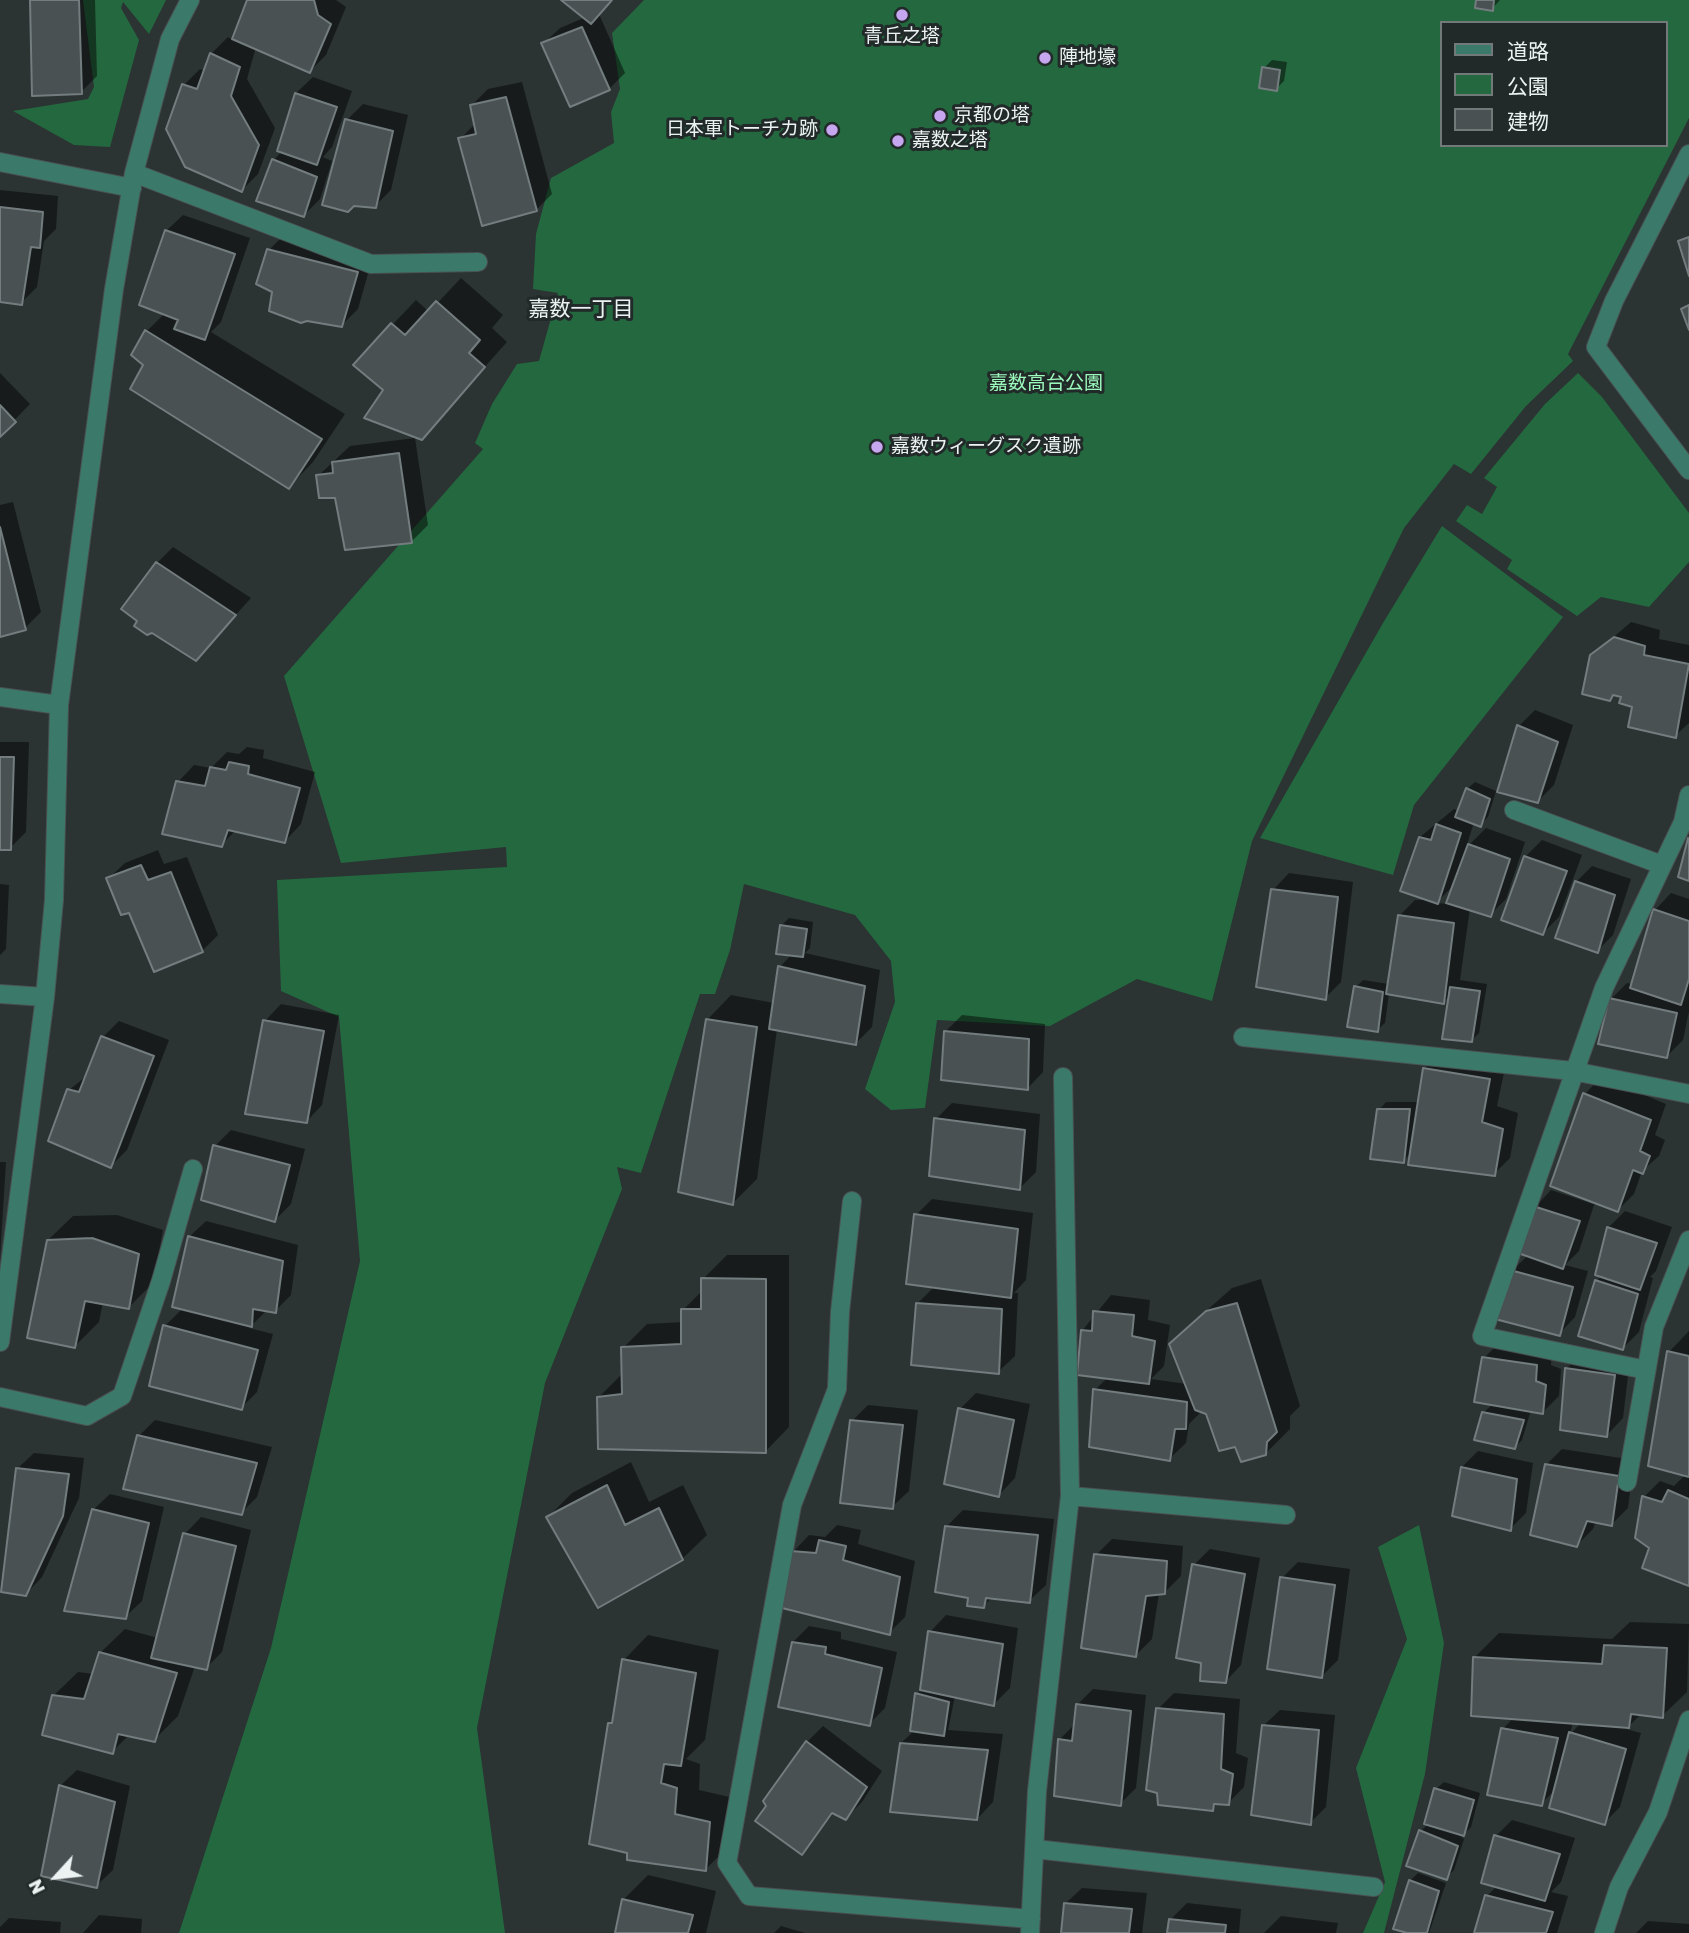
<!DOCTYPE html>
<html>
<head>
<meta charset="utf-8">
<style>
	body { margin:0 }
	#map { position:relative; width:1689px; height:1933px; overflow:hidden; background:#2b3333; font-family:Rubik,"Noto Sans JP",sans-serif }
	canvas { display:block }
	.legend { position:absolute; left:1440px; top:21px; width:228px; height:126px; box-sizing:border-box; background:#212929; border:2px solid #727979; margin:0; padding:9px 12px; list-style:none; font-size:21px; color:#ecf1f1 }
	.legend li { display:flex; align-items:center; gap:14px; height:35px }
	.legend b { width:35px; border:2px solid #727979 }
	.north { position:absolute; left:21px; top:1842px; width:70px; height:70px; -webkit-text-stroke:5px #212929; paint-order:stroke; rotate:243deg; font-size:19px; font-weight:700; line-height:28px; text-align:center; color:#ecf1f1 }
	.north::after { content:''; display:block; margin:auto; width:24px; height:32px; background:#ecf1f1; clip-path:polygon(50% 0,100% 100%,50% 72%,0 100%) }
</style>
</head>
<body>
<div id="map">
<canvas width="1689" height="1933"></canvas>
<ul class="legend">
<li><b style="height:9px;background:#3b7a6b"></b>道路</li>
<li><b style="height:19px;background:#24683f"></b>公園</li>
<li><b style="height:19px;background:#495153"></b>建物</li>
</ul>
<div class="north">N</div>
</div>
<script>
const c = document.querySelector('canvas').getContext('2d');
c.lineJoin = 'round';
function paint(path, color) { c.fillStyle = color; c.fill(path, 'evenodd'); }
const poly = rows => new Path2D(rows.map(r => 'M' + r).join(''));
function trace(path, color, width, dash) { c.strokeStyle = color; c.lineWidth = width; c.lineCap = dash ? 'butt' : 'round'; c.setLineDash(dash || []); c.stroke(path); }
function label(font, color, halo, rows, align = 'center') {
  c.font = font + ' Rubik,"Noto Sans JP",sans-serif'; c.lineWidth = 6; c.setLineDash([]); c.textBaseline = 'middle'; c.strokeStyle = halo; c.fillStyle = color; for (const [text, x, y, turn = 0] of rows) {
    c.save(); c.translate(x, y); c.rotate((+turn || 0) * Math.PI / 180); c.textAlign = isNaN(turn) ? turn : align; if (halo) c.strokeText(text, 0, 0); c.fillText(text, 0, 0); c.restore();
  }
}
paint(poly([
	[83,0,166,0,149,34,123,2,121,8,139,40,110,147,74,145,13,111,88,99,94,87],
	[644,0,1689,0,1689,118,1568,354,1573,361,1526,406,1471,474,1454,464,1404,528,1252,841,1212,1001,1137,979,1050,1026,937,1020,925,1108,891,1110,865,1089,895,1002,891,961,855,915,744,884,730,950,715,994,700,994,641,1173,617,1167,622,1189,545,1383,477,1728,505,1933,179,1933,271,1648,360,1261,339,1017,281,991,277,880,507,867,506,847,341,863,284,676,483,449,475,443,492,404,517,364,539,361,558,293,533,289,536,234,551,178,614,143,611,112,620,89,612,33],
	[1442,23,1666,23,1666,145,1442,145],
	[1578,373,1602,397,1689,513,1689,562,1649,607,1601,597,1577,616,1507,569,1512,560,1456,521,1467,505,1482,514,1497,487,1484,478,1545,404],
	[1442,526,1563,617,1414,805,1393,875,1260,838,1383,623],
	[1419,1525,1444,1643,1425,1774,1384,1933,1363,1933,1385,1882,1356,1768,1407,1639,1378,1547]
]), '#24683f');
paint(poly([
	[33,0,95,0,97,76,81,92],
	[249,0,336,0,346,7,326,55,310,71,256,47,247,79,275,128,258,174,242,190,184,85,200,69,205,71,212,53,228,37,233,40],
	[563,0,613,0,599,14,625,73,609,89,543,44,560,28,586,17],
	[1478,0,1500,0,1492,9],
	[1272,60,1287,62,1284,81,1276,89,1264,68],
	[313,77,352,91,332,147,323,157,332,161,320,199,304,215,274,160,282,151,296,93],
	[522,82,552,194,536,210,460,139,476,123,472,105,488,89],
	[363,104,408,115,391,190,375,206,347,120],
	[0,190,58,196,56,229,44,241,37,287,21,303,0,300],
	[183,215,250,238,221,322,211,332,345,414,313,462,289,487,145,364,147,331,165,313,166,231],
	[285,234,373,256,358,309,342,325,274,291,269,250],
	[461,278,503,315,492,328,507,342,421,438,385,390,355,364,416,300,429,312],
	[0,373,30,404,0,435],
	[415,438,428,525,412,541,336,497,318,476,350,446],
	[13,502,41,612,25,628,0,635,0,505],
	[173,547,251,598,196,659,139,620,157,563],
	[1631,622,1660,630,1659,639,1689,645,1689,723,1675,736,1623,695,1616,693,1610,699,1592,656],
	[1535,710,1573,725,1554,785,1538,801,1519,726],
	[0,742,29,742,26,832,10,848,0,849],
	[247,747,264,750,263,758,315,772,301,824,285,841,236,830,221,845,178,782,194,765,211,768,227,752,239,754],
	[1475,782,1496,791,1488,817,1480,825,1474,822,1466,848,1486,828,1525,842,1506,899,1490,915,1470,908,1460,980,1487,984,1479,1033,1472,1040,1451,995,1443,1002,1389,993,1385,1023,1377,1030,1356,987,1363,980,1389,984,1399,916,1415,900,1433,900,1420,837,1454,809,1459,811,1467,789],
	[1455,884,1448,904,1436,903],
	[1542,840,1582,855,1559,917,1543,933,1525,857],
	[158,850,164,864,187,857,218,935,202,951,130,911,108,879,125,863],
	[1592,866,1631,879,1613,935,1597,951,1576,882],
	[1289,873,1353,882,1341,982,1325,998,1273,890],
	[0,884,9,885,6,949,0,955],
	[1671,893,1689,899,1689,1011,1683,1040,1666,1057,1611,999,1627,983,1633,984,1655,910],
	[789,918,813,922,810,948,805,953,880,970,872,1027,856,1043,777,1029,757,1179,733,1203,707,1020,731,995,774,1003,780,967,792,954,781,926],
	[281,1004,339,1015,322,1105,306,1122,265,1021],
	[962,1015,1045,1024,1043,1072,1027,1089,946,1031],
	[119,1021,169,1040,127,1150,111,1166,69,1090,88,1075,103,1037],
	[1441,1053,1506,1063,1497,1106,1518,1113,1510,1158,1494,1174,1412,1152,1403,1161,1379,1110,1386,1102,1419,1102,1424,1069],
	[1601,1077,1666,1104,1655,1135,1665,1140,1659,1156,1642,1171,1634,1194,1618,1210,1595,1202,1579,1251,1565,1265,1588,1271,1575,1317,1559,1334,1512,1271,1528,1255,1535,1207,1551,1190,1593,1204,1594,1201,1553,1185,1585,1094],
	[952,1103,1040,1114,1036,1172,1020,1188,936,1119],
	[231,1130,305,1149,291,1204,275,1220,215,1146],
	[0,1162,6,1162,0,1258],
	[932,1199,1033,1213,1026,1280,1014,1293,1018,1293,1015,1356,998,1372,918,1303,935,1286,916,1215],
	[1625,1211,1672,1227,1656,1271,1650,1277,1653,1278,1639,1332,1623,1348,1597,1281,1602,1275,1597,1274,1609,1227],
	[117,1215,163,1230,153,1283,129,1307,103,1302,99,1322,75,1346,48,1240,73,1216],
	[206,1221,298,1245,291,1295,275,1311,267,1310,249,1328,273,1334,257,1392,241,1408,165,1326,183,1308,189,1237],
	[727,1255,789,1255,789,1427,765,1452,599,1397,623,1373,623,1348,647,1324,683,1322,683,1310,703,1290,703,1279],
	[1261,1279,1300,1406,1290,1416,1290,1429,1265,1454,1236,1445,1208,1413,1202,1411,1189,1424,1186,1443,1169,1459,1095,1390,1108,1377,1082,1331,1111,1295,1150,1300,1148,1320,1170,1325,1164,1366,1151,1379,1187,1384,1196,1320,1232,1288],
	[1689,1331,1689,1584,1651,1547,1644,1497,1660,1481,1674,1486,1686,1474,1669,1352],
	[1500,1342,1552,1350,1551,1365,1561,1369,1559,1396,1543,1412,1531,1410,1522,1440,1515,1447,1483,1413,1493,1404,1484,1358],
	[1583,1352,1630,1359,1623,1418,1607,1435,1567,1368],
	[976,1393,1030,1404,1015,1478,999,1495,960,1409],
	[868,1405,918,1410,909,1491,892,1507,852,1421],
	[155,1420,272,1447,257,1497,241,1513,139,1436],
	[1562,1449,1634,1460,1628,1508,1611,1525,1596,1521,1593,1529,1577,1545,1546,1465],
	[1478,1451,1533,1463,1526,1513,1510,1529,1462,1467],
	[34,1453,84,1458,79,1498,42,1577,26,1594,17,1469],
	[631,1462,649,1502,683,1485,707,1535,682,1559,548,1517,572,1493],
	[110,1494,164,1507,142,1601,125,1617,93,1510],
	[963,1510,1054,1519,1046,1585,1029,1601,993,1597,983,1606,947,1526],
	[201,1517,251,1530,222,1652,206,1668,195,1666,178,1716,154,1740,129,1735,112,1752,53,1696,78,1672,94,1674,100,1653,125,1629,158,1638,185,1534],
	[837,1525,861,1530,858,1544,915,1561,905,1617,889,1633,793,1552,809,1535,825,1537],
	[1112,1539,1183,1546,1181,1576,1165,1592,1159,1593,1152,1639,1136,1655,1096,1555],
	[1210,1549,1260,1558,1241,1665,1225,1682,1203,1662,1194,1565],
	[1298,1562,1350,1569,1338,1660,1322,1676,1282,1578],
	[946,1615,1018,1628,1010,1688,994,1704,955,1696,948,1730,1003,1734,993,1802,977,1819,901,1743,915,1730,917,1694,922,1689,930,1632],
	[1630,1622,1689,1624,1687,1692,1662,1716,1642,1713,1626,1729,1641,1733,1620,1807,1604,1823,1556,1789,1541,1804,1503,1729,1514,1717,1475,1657,1499,1633,1612,1639],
	[1573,1722,1581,1723,1570,1734],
	[809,1626,841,1632,841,1639,897,1652,885,1708,869,1724,793,1642],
	[648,1635,719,1650,705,1740,686,1759,700,1764,699,1790,734,1798,730,1845,706,1869,629,1851,609,1724,614,1719,624,1660],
	[1093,1689,1146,1695,1136,1788,1120,1804,1059,1740,1076,1723,1077,1705],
	[1174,1693,1240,1699,1236,1753,1248,1758,1244,1787,1228,1803,1219,1803,1212,1809,1158,1709],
	[1280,1710,1335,1715,1326,1807,1310,1823,1263,1726],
	[823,1726,882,1771,862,1802,846,1818,835,1812,802,1852,807,1742],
	[77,1770,130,1786,113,1870,96,1886,60,1786],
	[1444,1782,1480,1793,1471,1827,1461,1837,1464,1839,1454,1870,1446,1878,1421,1831,1428,1824,1436,1789],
	[1512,1820,1575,1838,1561,1882,1551,1892,1568,1896,1557,1933,1476,1933,1487,1896,1497,1886,1496,1836],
	[1418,1873,1446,1883,1429,1933,1413,1933,1410,1881],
	[648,1875,716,1891,706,1933,617,1933,624,1899],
	[1082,1888,1147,1893,1142,1933,1063,1933,1065,1904],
	[1187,1903,1241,1909,1239,1933,1169,1933,1170,1920],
	[99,1915,142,1919,141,1933,83,1933],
	[1281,1916,1338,1923,1336,1933,1264,1933],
	[9,1918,61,1922,60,1933,0,1933,0,1927],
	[1648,1921,1689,1924,1689,1933,1636,1933],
	[781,1926,805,1933,774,1933]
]), '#0007');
const building = poly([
	[30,0,79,0,82,94,32,96,30,0],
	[247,0,314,0,318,15,331,24,310,73,232,39,247,0],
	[561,0,612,0,591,24,561,0],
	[1476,0,1494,0,1493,11,1475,8,1476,0],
	[582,27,610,90,570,107,541,43,582,27],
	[210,53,240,67,231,96,259,145,242,192,185,167,166,129,182,84,197,89,210,53],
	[1262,67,1280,70,1277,91,1259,88,1262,67],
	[295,93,337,107,317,165,277,151,295,93],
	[506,97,537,211,482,226,458,138,476,134,470,105,506,97],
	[345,119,393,131,376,208,354,206,348,212,322,205,345,119],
	[272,159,317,177,304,217,256,201,272,159],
	[0,207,43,212,40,248,31,247,22,305,0,302,0,207],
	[165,230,235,254,205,340,174,329,178,320,139,305,165,230],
	[1689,237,1689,276,1678,241,1689,237],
	[267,249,358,272,342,327,307,321,301,323,269,311,272,292,256,284,267,249],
	[436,301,480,340,469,353,485,367,422,440,364,418,383,390,353,365,391,323,405,335,436,301],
	[1689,305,1689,330,1681,309,1689,305],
	[145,330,322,439,289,489,130,389,143,365,131,355,145,330],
	[0,405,16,422,0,437,0,405],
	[399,453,412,543,345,550,335,498,319,498,316,475,333,473,332,462,399,453],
	[0,527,26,630,0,637,0,527],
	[156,562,236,615,196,661,152,633,147,635,134,626,137,621,121,609,156,562],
	[1614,637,1645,646,1644,655,1689,664,1676,738,1628,727,1632,707,1619,703,1621,697,1613,695,1610,701,1582,694,1590,655,1614,637],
	[1517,725,1558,742,1538,803,1497,792,1517,725],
	[0,757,14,757,11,850,0,850,0,757],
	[229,762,249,766,248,774,300,788,285,843,228,830,222,847,162,834,176,781,205,786,210,767,226,770,229,762],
	[1466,788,1490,799,1481,827,1455,817,1466,788],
	[1436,824,1461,833,1438,904,1400,891,1419,837,1431,840,1436,824],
	[1688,838,1689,839,1689,881,1678,877,1688,838],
	[1468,844,1510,859,1491,917,1446,903,1468,844],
	[1524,856,1567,871,1543,935,1501,920,1524,856],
	[141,865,148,880,171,872,203,952,154,972,129,913,121,915,106,878,141,865],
	[1575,881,1615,895,1598,953,1555,938,1575,881],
	[1271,889,1338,897,1326,1000,1256,987,1271,889],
	[1653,909,1689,921,1689,979,1681,1005,1630,988,1653,909],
	[1398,915,1454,923,1444,1004,1386,994,1398,915],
	[780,925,807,929,803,957,776,954,780,925],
	[778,966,865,986,856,1045,769,1029,778,966],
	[1354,986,1383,992,1378,1032,1347,1027,1354,986],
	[1450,987,1480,991,1472,1042,1442,1039,1450,987],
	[1609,998,1677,1013,1667,1058,1598,1044,1609,998],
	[706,1019,757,1027,733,1205,678,1192,706,1019],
	[263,1020,324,1031,307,1123,245,1114,263,1020],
	[944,1031,1029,1039,1028,1090,941,1080,944,1031],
	[101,1036,154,1056,111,1168,48,1141,67,1089,79,1092,101,1036],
	[1423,1068,1490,1079,1482,1122,1503,1129,1495,1176,1408,1165,1423,1068],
	[1583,1093,1651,1120,1640,1151,1650,1156,1643,1174,1633,1170,1618,1212,1550,1186,1583,1093],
	[1377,1109,1410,1109,1404,1163,1370,1159,1377,1109],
	[934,1118,1025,1130,1020,1190,929,1176,934,1118],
	[213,1145,290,1165,275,1222,201,1200,213,1145],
	[1533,1206,1580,1221,1563,1269,1518,1253,1533,1206],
	[914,1214,1018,1229,1011,1298,906,1284,914,1214],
	[1607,1227,1657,1243,1640,1290,1595,1275,1607,1227],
	[188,1236,283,1261,276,1313,253,1309,252,1327,172,1307,188,1236],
	[92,1238,139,1254,129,1309,85,1301,75,1348,27,1338,47,1240,92,1238],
	[1510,1270,1573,1287,1560,1336,1495,1319,1510,1270],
	[701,1278,766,1279,766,1453,598,1449,597,1397,622,1394,621,1347,681,1344,681,1309,701,1309,701,1278],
	[1595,1280,1638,1294,1623,1350,1578,1336,1595,1280],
	[916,1303,1002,1309,999,1374,911,1365,916,1303],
	[1237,1303,1277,1432,1267,1442,1266,1455,1241,1462,1235,1447,1219,1451,1206,1414,1195,1410,1169,1344,1206,1311,1237,1303],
	[1093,1311,1134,1315,1132,1336,1155,1341,1149,1384,1077,1375,1081,1330,1092,1331,1093,1311],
	[163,1325,258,1350,242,1410,149,1386,163,1325],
	[1667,1351,1689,1356,1689,1477,1648,1466,1667,1351],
	[1482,1357,1537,1365,1536,1381,1546,1385,1543,1414,1474,1402,1482,1357],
	[1565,1368,1615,1375,1607,1437,1560,1430,1565,1368],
	[1093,1389,1187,1402,1186,1429,1175,1429,1170,1461,1089,1447,1093,1389],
	[958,1408,1014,1420,999,1497,944,1484,958,1408],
	[1482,1412,1524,1420,1515,1449,1474,1440,1482,1412],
	[850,1420,903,1425,893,1509,840,1503,850,1420],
	[137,1435,257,1463,242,1515,123,1489,137,1435],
	[1545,1464,1619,1476,1612,1526,1587,1521,1577,1547,1530,1535,1545,1464],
	[1461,1467,1517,1479,1511,1531,1452,1516,1461,1467],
	[16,1468,69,1474,63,1516,26,1596,1,1592,16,1468],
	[607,1485,625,1525,659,1508,683,1560,598,1608,546,1517,607,1485],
	[1668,1490,1689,1499,1689,1586,1642,1568,1649,1548,1635,1538,1642,1496,1662,1502,1668,1490],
	[92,1509,149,1523,126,1619,64,1611,92,1509],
	[945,1526,1038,1535,1030,1603,986,1598,984,1608,967,1606,968,1598,935,1592,945,1526],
	[183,1533,236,1546,207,1670,151,1658,183,1533],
	[819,1540,846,1546,843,1560,900,1577,890,1635,782,1608,791,1551,816,1553,819,1540],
	[1094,1554,1167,1561,1165,1594,1146,1596,1136,1657,1081,1648,1094,1554],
	[1192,1564,1245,1574,1226,1683,1200,1681,1201,1663,1176,1658,1192,1564],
	[1280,1577,1335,1585,1322,1678,1267,1669,1280,1577],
	[928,1631,1003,1644,994,1706,920,1690,928,1631],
	[792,1642,826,1647,825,1654,882,1668,870,1726,778,1707,792,1642],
	[1604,1645,1667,1648,1663,1718,1631,1714,1629,1728,1471,1716,1473,1657,1602,1664,1604,1645],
	[99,1652,177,1673,155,1742,118,1734,113,1754,42,1735,52,1695,84,1699,99,1652],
	[622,1659,696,1673,681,1766,664,1764,661,1783,677,1788,675,1814,710,1822,706,1871,627,1860,627,1853,589,1844,608,1723,612,1723,622,1659],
	[915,1693,949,1702,944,1736,910,1731,915,1693],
	[1076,1704,1131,1711,1121,1806,1054,1796,1058,1739,1072,1741,1076,1704],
	[1156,1708,1224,1714,1221,1769,1233,1774,1229,1805,1214,1804,1213,1811,1158,1805,1157,1793,1146,1790,1156,1708],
	[1262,1725,1319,1730,1311,1825,1251,1815,1262,1725],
	[1501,1728,1558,1738,1542,1806,1487,1795,1501,1728],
	[1569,1732,1626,1749,1605,1825,1549,1808,1569,1732],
	[806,1741,867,1787,846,1820,832,1813,802,1855,755,1821,766,1806,763,1801,806,1741],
	[900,1743,988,1750,977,1820,890,1812,900,1743],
	[59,1785,115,1802,97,1888,41,1876,59,1785],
	[1434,1788,1474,1800,1464,1836,1424,1824,1434,1788],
	[1419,1830,1458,1846,1447,1880,1406,1866,1419,1830],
	[1494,1835,1560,1854,1545,1901,1481,1883,1494,1835],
	[1409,1880,1439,1891,1427,1933,1407,1933,1393,1929,1409,1880],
	[1485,1895,1553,1912,1546,1933,1474,1933,1485,1895],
	[622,1899,693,1915,688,1933,615,1933,622,1899],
	[1064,1903,1132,1909,1129,1933,1061,1933,1064,1903],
	[1169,1919,1226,1925,1225,1933,1167,1933,1169,1919]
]);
paint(building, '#495153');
trace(building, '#737c7e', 2);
const street = poly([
	[1689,154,1614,301,1596,347,1689,470],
	[0,162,132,188],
	[134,173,371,264,478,262],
	[0,697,59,705],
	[1514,810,1662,865],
	[0,994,45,997],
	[1243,1037,1573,1071,1689,1094],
	[852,1201,840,1312,837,1389,792,1505,727,1863,749,1896,1031,1919],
	[0,1342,45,997,54,900,59,705,114,289,134,173,170,39,190,0],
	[1646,1370,1482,1336,1604,988,1683,822,1689,795],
	[0,1397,87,1416,122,1396,161,1281,193,1169],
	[1627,1482,1654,1327,1689,1240],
	[1070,1496,1286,1515],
	[1035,1849,1374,1887],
	[1030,1933,1037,1791,1070,1496,1063,1077],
	[1604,1933,1619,1887,1658,1812,1689,1720]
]);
trace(street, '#4a5151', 20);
trace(street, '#3b7a6b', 18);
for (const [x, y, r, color] of [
	[902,15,7,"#c7a6f0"],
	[1045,58,7,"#c7a6f0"],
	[940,116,7,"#c7a6f0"],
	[832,130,7,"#c7a6f0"],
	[898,141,7,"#c7a6f0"],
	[877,447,7,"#c7a6f0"]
]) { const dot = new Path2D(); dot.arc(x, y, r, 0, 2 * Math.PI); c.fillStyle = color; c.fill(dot); trace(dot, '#212929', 2.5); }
label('19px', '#ecf1f1', '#212929', [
	["青丘之塔",902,37,"center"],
	["陣地壕",1059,58],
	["京都の塔",954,116],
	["日本軍トーチカ跡",818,130,"right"],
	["嘉数之塔",912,141],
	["嘉数ウィーグスク遺跡",891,447]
], 'left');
label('19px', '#9bfabb', '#212929', [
	["嘉数高台公園",1046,384]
]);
label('21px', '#ecf1f1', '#212929', [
	["嘉数一丁目",581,310]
]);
</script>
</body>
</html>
